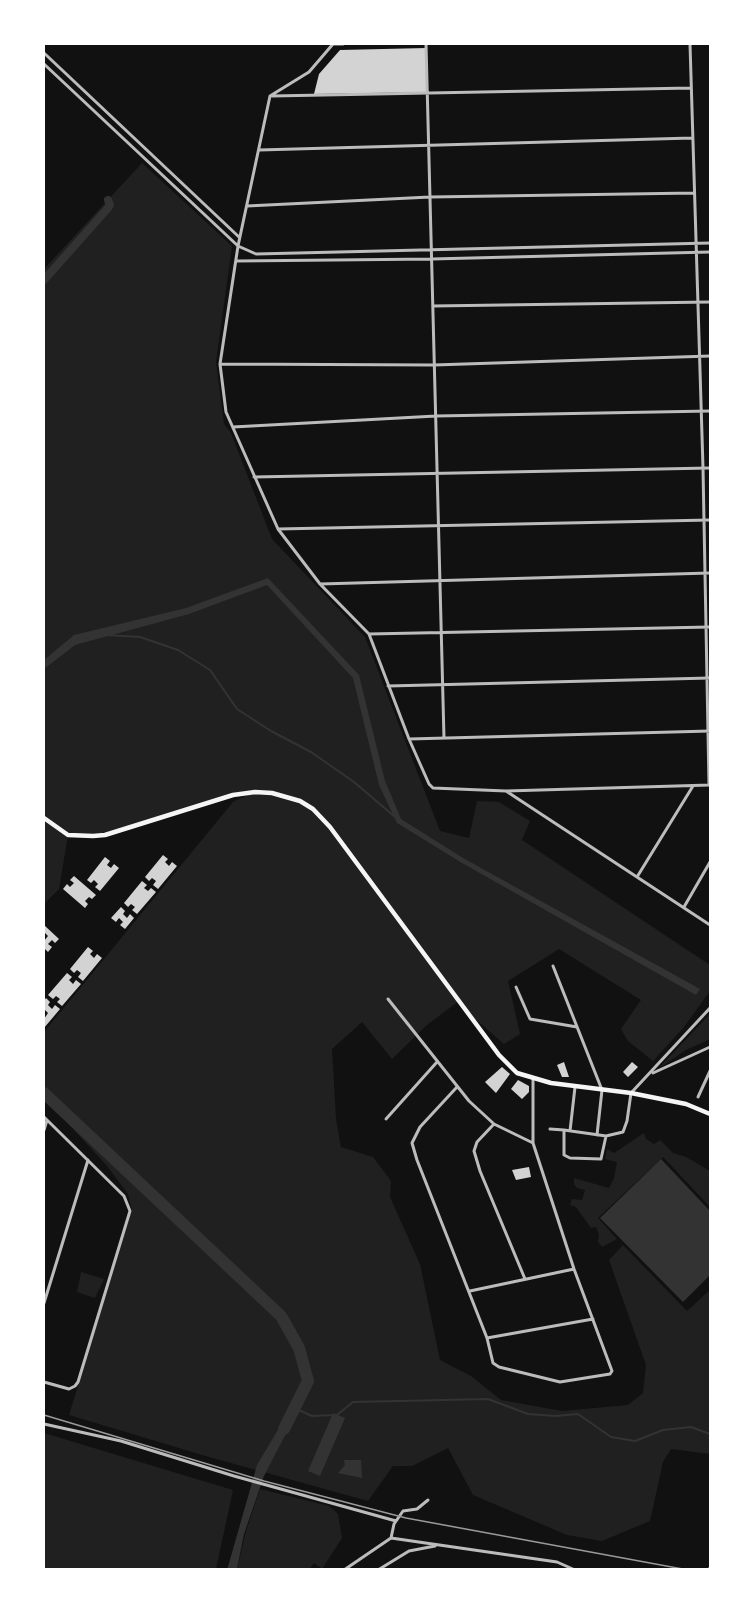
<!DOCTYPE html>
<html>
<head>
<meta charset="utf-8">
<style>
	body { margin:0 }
	#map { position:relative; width:754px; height:1613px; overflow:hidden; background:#111; font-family:Karla,sans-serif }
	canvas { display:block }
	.frame { position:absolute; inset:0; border:45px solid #fff; pointer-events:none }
</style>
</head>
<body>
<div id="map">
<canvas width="754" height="1613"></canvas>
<div class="frame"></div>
</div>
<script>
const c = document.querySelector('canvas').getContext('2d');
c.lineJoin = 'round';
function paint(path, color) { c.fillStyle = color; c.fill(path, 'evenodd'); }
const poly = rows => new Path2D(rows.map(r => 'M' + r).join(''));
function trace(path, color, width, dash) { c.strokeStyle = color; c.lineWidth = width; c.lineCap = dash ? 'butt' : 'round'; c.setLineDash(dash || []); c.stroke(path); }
paint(poly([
	[142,163,232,246,216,362,224,424,231,433,272,539,365,637,440,831,469,838,477,801,499,802,530,821,522,840,710,965,710,991,684,1027,653,1061,628,1041,621,1029,641,1000,559,949,508,981,520,1034,504,1044,466,1011,459,1001,427,1025,392,1059,362,1022,332,1049,336,1119,341,1147,373,1157,391,1181,390,1197,420,1264,440,1360,471,1376,501,1400,562,1411,628,1405,643,1393,646,1365,609,1260,623,1245,687,1311,710,1290,710,1454,671,1449,663,1462,650,1521,602,1541,567,1535,473,1495,448,1448,412,1466,393,1466,368,1501,202,1455,69,1415,132,1210,128,1194,107,1166,44,1097,44,1032,233,802,252,793,233,795,105,835,68,835,59,889,44,904,44,269],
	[710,1014,710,1039,686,1050,659,1068],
	[644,1133,646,1139,654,1144,660,1140,673,1153,686,1157,710,1171,710,1207,663,1157,598,1218,617,1239,602,1247,598,1242,599,1234,596,1227,591,1228,576,1207,570,1205,572,1199,582,1200,585,1190,577,1188,574,1184,574,1178,609,1188,614,1178,617,1162,605,1159,607,1149,614,1153],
	[81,1272,104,1279,95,1298,77,1292],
	[44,1433,233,1490,216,1569,44,1569],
	[260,1489,329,1506,338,1514,342,1538,322,1569,314,1563,310,1569,237,1570,246,1531]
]), '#202020');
paint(poly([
	[268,578,359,675,385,781,401,819,463,858,700,989,696,995,462,863,397,823,379,785,353,678,267,585,189,614,75,645,44,669,44,660,74,635,186,608],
	[661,1159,710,1211,710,1275,683,1302,600,1218],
	[288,1413,294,1418,264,1476,244,1534,237,1569,227,1570,257,1465],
	[333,1413,345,1418,320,1476,308,1471],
	[344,1460,361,1460,362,1478,338,1473,345,1465]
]), '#333');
trace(poly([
	[106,635,140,637,178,650,210,670,237,709,271,731,311,752,354,782,395,817],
	[294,1408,312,1416,337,1415,353,1402,488,1399,528,1414,555,1416,578,1414,611,1437,635,1441,663,1430,691,1427,710,1434]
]), '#333', 2);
trace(poly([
	[44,280,108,208,110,205,108,200]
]), '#333', 8);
trace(poly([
	[44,1093,281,1316,299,1348,308,1381,284,1429]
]), '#333', 12);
paint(poly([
	[426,48,427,92,314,94,319,74,340,50],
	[163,855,168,859,165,862,169,866,172,862,177,866,158,889,153,885,156,881,152,878,149,881,145,877],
	[105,857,110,861,107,865,111,868,114,864,119,868,100,891,95,887,98,884,94,880,91,883,87,880],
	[74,876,96,895,92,899,89,897,85,901,88,904,85,908,63,889,67,884,70,887,74,883,70,880],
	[142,881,147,885,144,888,148,891,151,888,156,892,137,914,132,910,135,907,131,904,128,907,124,903],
	[121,907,125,911,123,914,127,918,130,914,134,918,125,929,120,925,123,922,119,918,116,922,111,918],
	[44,925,59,939,55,943,52,940,48,944,52,947,48,952,44,948,44,941,48,936,44,932],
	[88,947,93,951,90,954,94,958,97,954,102,958,83,981,78,977,81,973,77,970,74,973,70,969],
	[67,973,72,977,69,980,73,984,76,980,81,984,62,1006,57,1002,60,999,56,996,53,999,48,995],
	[46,998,50,1002,48,1005,52,1009,55,1005,60,1009,44,1028,44,1019,48,1013,44,1009,44,1001],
	[564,1062,569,1077,562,1077,557,1065],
	[632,1062,638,1067,628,1077,623,1072],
	[502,1067,510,1074,496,1093,485,1082],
	[518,1080,529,1086,529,1092,522,1099,511,1089],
	[529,1167,531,1177,516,1180,512,1170]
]), '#d3d3d3');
trace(poly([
	[343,44,333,44,309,72,270,96,238,246,220,364,226,412,278,529,320,584,369,634,409,739,429,784,433,788,506,791,710,785],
	[426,44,444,738],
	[690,44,703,468,709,785],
	[44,53,239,237],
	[44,64,238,246,256,254,710,243],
	[272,96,691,88],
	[259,150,692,138],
	[247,206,430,197,694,193],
	[237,261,432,259,710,252],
	[433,306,710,302],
	[220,364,434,365,710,356],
	[233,427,436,416,710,411],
	[254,477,710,468],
	[278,529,710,520],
	[320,584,710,573],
	[369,634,710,627],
	[388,686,710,678],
	[409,739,710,731],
	[506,791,710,925],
	[637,877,693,786],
	[684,907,710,862],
	[553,966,602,1090,597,1135],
	[516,987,530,1019,577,1027],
	[388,999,469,1101,494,1124,533,1143],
	[653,1073,710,1047],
	[457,1087,420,1127,412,1143,417,1160,487,1338,493,1363,499,1367,560,1382,610,1374,612,1371,574,1269,533,1143,533,1079],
	[698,1097,710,1071],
	[44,1117,124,1196,130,1211,78,1382,75,1386,69,1389,44,1382],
	[386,1119,437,1062],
	[494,1124,477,1142,474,1151,480,1171,525,1279],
	[550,1129,564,1130],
	[44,1130,47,1120],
	[570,1131,575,1087],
	[606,1136,601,1159,570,1158,564,1155,564,1130,606,1136,623,1132,627,1121,631,1093,710,1008],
	[470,1291,574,1269],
	[44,1303,88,1160],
	[487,1338,593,1319],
	[44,1424,121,1441,234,1476,396,1521],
	[391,1538,557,1562,575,1570],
	[391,1538,394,1524,403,1511,417,1509,428,1500],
	[344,1570,391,1538],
	[378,1570,409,1551,435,1546],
	[708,1570,710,1568]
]), '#bcbcbc', 3);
trace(poly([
	[44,818,68,835,93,836,105,835,233,795,255,792,272,793,300,801,313,809,330,827,499,1055,517,1073,551,1083,631,1093,686,1104,710,1114]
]), '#f5f5f5', 4.5);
trace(poly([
	[44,1415,264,1481,406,1518,688,1570]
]), '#9a9a9a', 1.5);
</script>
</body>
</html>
